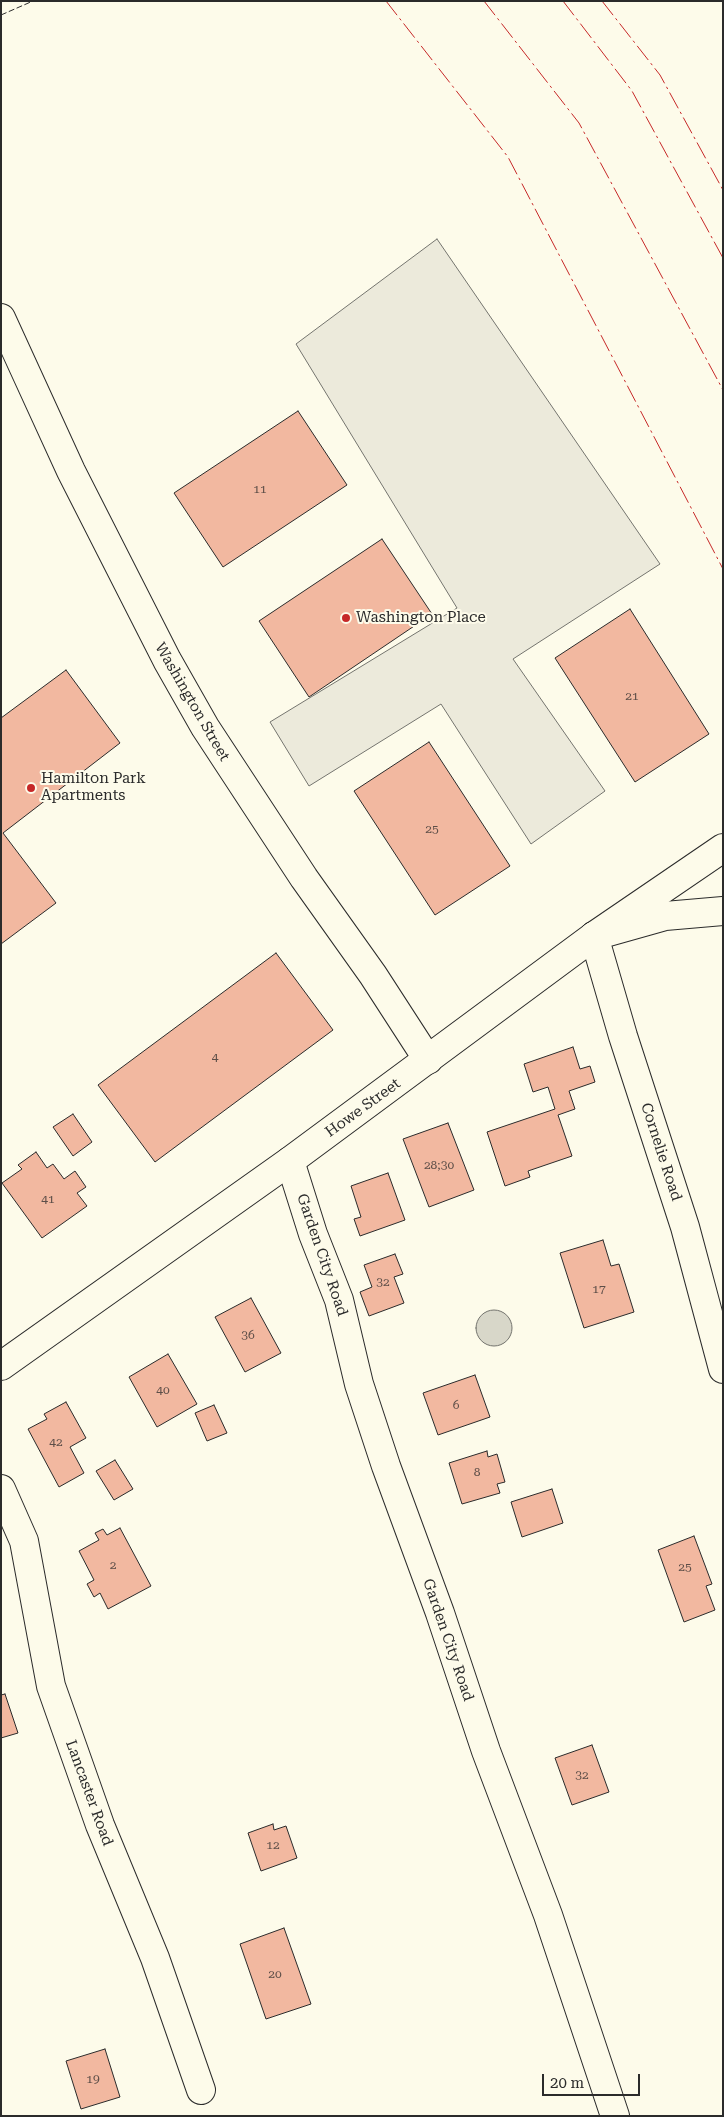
<!DOCTYPE html>
<html>
<head>
<meta charset="utf-8">
<style>
	body { margin:0 }
	#map { position:relative; width:724px; height:2117px; overflow:hidden; background:#fdfbea; font-family:"Roboto Serif",serif }
	canvas { display:block }
	.frame { position:absolute; inset:0; border:2px solid #2b2b2b; pointer-events:none }
	.scale { position:absolute; left:542px; top:2074px; width:98px; height:22px; box-sizing:border-box; border:2px solid #2b2b2b; border-top:0; padding-left:6px; font-size:15px; line-height:18px; white-space:nowrap; color:#2b2b2b; -webkit-text-stroke:4px #fdfbea; paint-order:stroke }
</style>
</head>
<body>
<div id="map">
<canvas width="724" height="2117"></canvas>
<div class="frame"></div>
<div class="scale">20 m</div>
</div>
<script>
const c = document.querySelector('canvas').getContext('2d');
c.lineJoin = 'round';
function paint(path, color) { c.fillStyle = color; c.fill(path, 'evenodd'); }
const poly = rows => new Path2D(rows.map(r => 'M' + r).join(''));
function trace(path, color, width, dash) { c.strokeStyle = color; c.lineWidth = width; c.lineCap = dash ? 'butt' : 'round'; c.setLineDash(dash || []); c.stroke(path); }
function label(font, color, halo, rows, align = 'center') {
  c.font = font + ' "Roboto Serif",serif'; c.lineWidth = 4; c.setLineDash([]); c.textBaseline = 'middle'; c.strokeStyle = halo; c.fillStyle = color; for (const [text, x, y, turn = 0] of rows) {
    c.save(); c.translate(x, y); c.rotate((+turn || 0) * Math.PI / 180); c.textAlign = isNaN(turn) ? turn : align; if (halo) c.strokeText(text, 0, 0); c.fillText(text, 0, 0); c.restore();
  }
}
const parking = poly([
	[437,239,660,564,513,659,605,791,531,844,441,704,309,786,270,722,457,608,296,344,437,239]
]);
paint(parking, '#eceadb');
trace(parking, '#74746e', 1);
const water = poly([
	'476 1328a18 18 0 1 1 36 0a18 18 0 1 1-36 0Z'
]);
paint(water, '#d8d7c9');
trace(water, '#74746e', 1);
const building = poly([
	[298,411,347,485,223,567,174,493,298,411],
	[382,539,432,614,309,697,259,621,382,539],
	[630,609,709,734,635,782,555,658,630,609],
	[66,670,120,743,3,833,56,903,1,944,1,718,66,670],
	[429,742,510,866,435,915,354,791,429,742],
	[276,953,333,1030,155,1162,98,1085,276,953],
	[573,1047,580,1069,590,1066,595,1082,569,1091,575,1109,558,1115,572,1156,528,1171,530,1177,505,1186,487,1132,555,1109,548,1087,533,1092,524,1064,573,1047],
	[73,1114,92,1142,73,1156,53,1127,73,1114],
	[448,1123,474,1190,429,1207,403,1139,448,1123],
	[36,1152,47,1168,53,1164,64,1179,75,1171,86,1187,77,1193,87,1206,42,1238,2,1183,22,1169,18,1165,36,1152],
	[388,1173,405,1220,360,1236,354,1219,361,1217,351,1186,388,1173],
	[603,1240,611,1266,619,1264,634,1312,584,1328,560,1253,603,1240],
	[395,1254,403,1274,394,1277,404,1303,369,1316,360,1292,372,1287,364,1265,395,1254],
	[251,1298,281,1353,245,1372,215,1317,251,1298],
	[168,1354,197,1404,157,1427,129,1377,168,1354],
	[475,1375,490,1417,438,1435,423,1393,475,1375],
	[66,1402,86,1438,70,1447,84,1473,59,1487,28,1429,47,1419,44,1414,66,1402],
	[214,1405,227,1433,207,1441,195,1413,214,1405],
	[487,1451,488,1457,497,1454,505,1482,497,1484,500,1493,462,1504,449,1463,487,1451],
	[115,1460,133,1489,114,1500,96,1471,115,1460],
	[552,1489,563,1523,522,1537,511,1502,552,1489],
	[120,1528,151,1586,108,1609,100,1593,94,1597,87,1584,94,1580,79,1551,99,1540,95,1533,103,1529,107,1535,120,1528],
	[694,1536,712,1584,706,1586,715,1610,684,1622,658,1550,694,1536],
	[5,1694,18,1733,1,1738,1,1695,5,1694],
	[592,1745,609,1792,572,1805,555,1758,592,1745],
	[273,1824,274,1830,286,1826,297,1858,261,1871,248,1833,273,1824],
	[284,1928,311,2004,266,2019,240,1944,284,1928],
	[105,2049,120,2097,81,2109,66,2061,105,2049]
]);
paint(building, '#f2b8a0');
trace(building, '#2b2b2b', 1);
const minor = poly([
	[594,936,623,1036,685,1227,723,1369],
	[290,1161,313,1234,339,1300,359,1384,386,1466,440,1613,486,1751,548,1915,615,2116],
	[1,1489,24,1541,51,1686,100,1825,155,1958,201,2090]
]);
const tertiary = poly([
	[1,318,71,471,167,660,205,727,304,878,373,975,428,1060]
]);
const secondary = poly([
	[1,1366,290,1161,594,936,723,848]
]);
const motorway = poly([
	[594,936,665,916,723,911]
]);
trace(minor, '#2b2b2b', 30);
trace(tertiary, '#2b2b2b', 30);
trace(secondary, '#2b2b2b', 30);
trace(motorway, '#2b2b2b', 30);
trace(minor, '#fdfbea', 28);
trace(tertiary, '#fdfbea', 28);
trace(secondary, '#fdfbea', 28);
trace(motorway, '#fdfbea', 28);
trace(poly([
	[1,15,33,1]
]), '#2b2b2b', 1, [6, 2.5]);
trace(poly([
	[386,1,508,157,723,569],
	[484,1,579,123,723,390],
	[563,1,632,91,723,258],
	[602,1,660,75,723,190]
]), '#c62828', 1, [18, 4, 2.5, 4]);
for (const [x, y, r, color] of [
	[346,618,5,"#c62828"],
	[31,788,5,"#c62828"]
]) { const dot = new Path2D(); dot.arc(x, y, r, 0, 2 * Math.PI); c.fillStyle = color; c.fill(dot); trace(dot, '#fdfbea', 2); }
label('12px', '#5d4e48', null, [
	["11",260,489],
	["21",632,696],
	["25",432,829],
	["4",215,1057],
	["28;30",439,1165],
	["41",48,1199],
	["32",383,1282],
	["17",599,1289],
	["36",248,1335],
	["40",163,1390],
	["6",456,1405],
	["42",56,1442],
	["8",477,1472],
	["2",113,1565],
	["25",685,1567],
	["32",582,1775],
	["12",273,1845],
	["20",275,1974],
	["19",93,2079]
]);
label('15px', '#2b2b2b', '#fdfbea', [
	["Washington Place",356,618],
	["Hamilton Park",41,779],
	["Apartments",41,796]
], 'left');
label('15px', '#2b2b2b', '#fdfbea', [
	["Washington Street",192,702,60],
	["Howe Street",363,1108,-36],
	["Cornelie Road",661,1152,72],
	["Garden City Road",322,1255,71],
	["Garden City Road",448,1640,71],
	["Lancaster Road",89,1793,70]
]);
</script>
</body>
</html>
